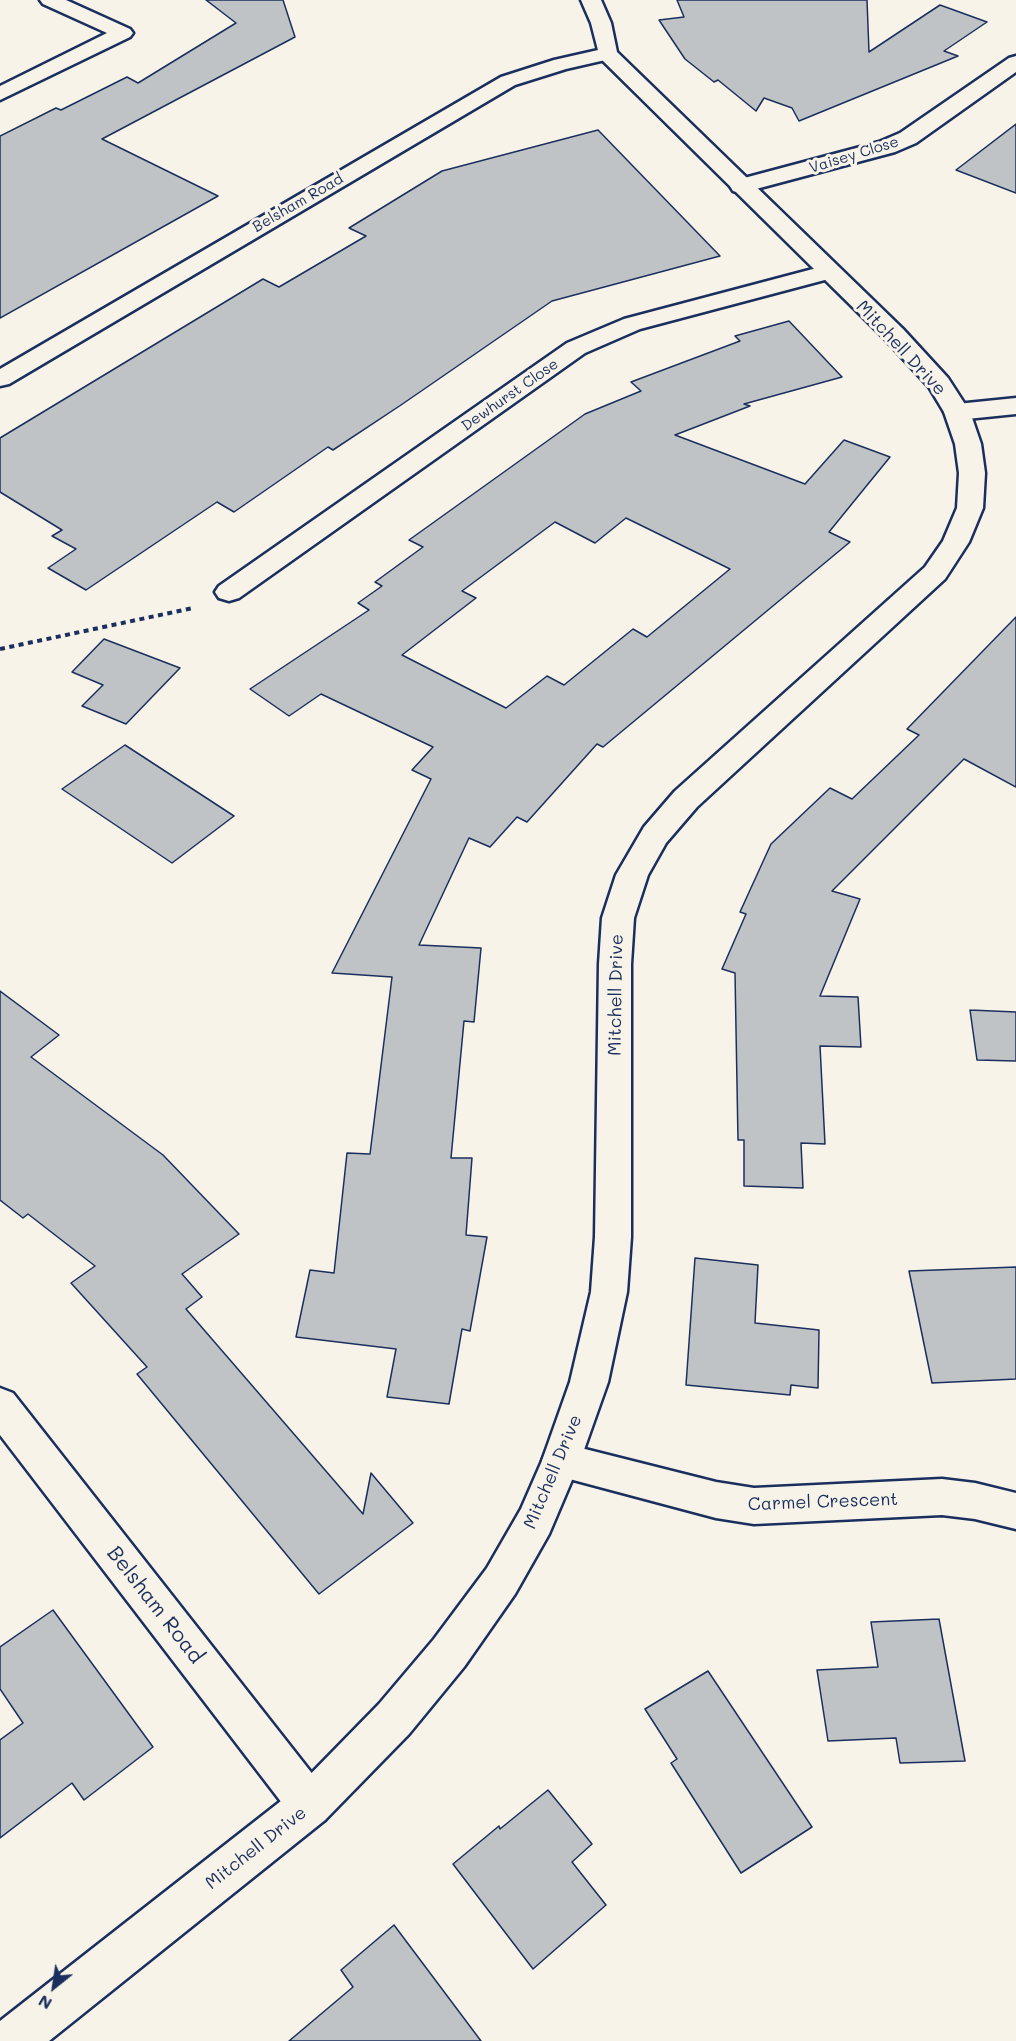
<!DOCTYPE html>
<html>
<head>
<meta charset="utf-8">
<style>
	body { margin:0 }
	#map { position:relative; width:1016px; height:2041px; overflow:hidden; background:#f7f3e8; font-family:Mali,sans-serif }
	canvas { display:block }
	.north { position:absolute; left:24px; top:1957px; width:60px; height:60px; -webkit-text-stroke:4px #f7f3e8; paint-order:stroke; rotate:210deg; font-size:16px; font-weight:700; line-height:24px; text-align:center; color:#1b2f5e }
	.north::after { content:''; display:block; margin:auto; width:21px; height:27px; background:#1b2f5e; clip-path:polygon(50% 0,100% 100%,50% 72%,0 100%) }
</style>
</head>
<body>
<div id="map">
<canvas width="1016" height="2041"></canvas>
<div class="north">N</div>
</div>
<script>
const c = document.querySelector('canvas').getContext('2d');
c.lineJoin = 'round';
function paint(path, color) { c.fillStyle = color; c.fill(path, 'evenodd'); }
const poly = rows => new Path2D(rows.map(r => 'M' + r).join(''));
function trace(path, color, width, dash) { c.strokeStyle = color; c.lineWidth = width; c.lineCap = dash ? 'butt' : 'round'; c.setLineDash(dash || []); c.stroke(path); }
function label(font, color, halo, rows, align = 'center') {
  c.font = font + ' Mali,sans-serif'; c.lineWidth = 6; c.setLineDash([]); c.textBaseline = 'middle'; c.strokeStyle = halo; c.fillStyle = color; for (const [text, x, y, turn = 0] of rows) {
    c.save(); c.translate(x, y); c.rotate((+turn || 0) * Math.PI / 180); c.textAlign = isNaN(turn) ? turn : align; if (halo) c.strokeText(text, 0, 0); c.fillText(text, 0, 0); c.restore();
  }
}
const building = poly([
	[206,0,283,0,295,37,102,139,218,196,0,318,0,136,56,108,61,110,127,77,138,83,236,23,206,0],
	[677,0,867,0,869,52,940,5,987,22,944,51,958,56,799,121,792,108,764,98,756,111,718,80,714,82,685,59,659,20,684,17,677,0],
	[1016,124,1016,193,956,170,1016,124],
	[598,130,720,256,552,301,401,405,333,450,328,447,234,512,217,502,86,590,48,568,76,549,52,536,62,530,0,492,0,438,263,279,279,287,366,236,349,228,442,171,598,130],
	[789,321,842,377,744,404,750,406,675,435,805,484,844,440,890,457,829,532,850,542,603,747,597,744,527,822,517,817,490,847,469,838,419,945,481,948,474,1022,464,1021,451,1158,472,1158,466,1235,487,1237,470,1331,462,1329,449,1404,387,1397,396,1349,296,1337,310,1270,334,1273,347,1153,370,1154,392,977,332,973,431,779,412,770,433,747,321,694,289,716,250,689,369,610,358,603,382,586,375,582,423,547,409,540,585,414,641,391,631,382,740,341,735,336,789,321],
	[626,518,730,569,647,637,633,629,564,685,547,676,506,708,402,655,476,598,462,591,555,522,595,543,626,518],
	[1016,617,1016,787,964,759,832,891,860,899,820,996,858,997,861,1047,820,1046,825,1144,801,1143,803,1188,744,1186,744,1140,738,1140,735,973,722,969,746,914,740,912,771,844,830,788,852,799,919,735,907,729,1016,617],
	[104,639,180,668,126,724,82,706,103,685,72,672,104,639],
	[125,745,234,816,172,863,62,789,125,745],
	[0,991,59,1035,31,1057,163,1155,239,1234,182,1274,202,1297,186,1309,363,1514,371,1473,413,1523,319,1594,137,1374,147,1367,71,1283,95,1266,28,1214,23,1218,0,1200,0,991],
	[970,1010,1016,1012,1016,1061,977,1060,970,1010],
	[695,1258,758,1265,755,1323,819,1330,818,1388,791,1385,790,1395,686,1385,695,1258],
	[1016,1267,1016,1379,932,1383,909,1271,1016,1267],
	[53,1610,153,1747,84,1800,72,1783,0,1838,0,1740,23,1723,0,1689,0,1647,53,1610],
	[939,1619,965,1761,900,1763,896,1738,828,1741,817,1670,878,1667,871,1622,939,1619],
	[708,1671,812,1827,741,1873,671,1763,677,1759,645,1709,708,1671],
	[548,1790,592,1844,572,1862,606,1905,533,1969,453,1864,499,1826,500,1829,548,1790],
	[394,1925,481,2041,289,2041,353,1987,341,1970,394,1925]
]);
paint(building, '#c0c3c5');
trace(building, '#1b2f5e', 1.5);
const street = poly([
	[40,0,66,0,130,29,133,33,130,37,0,100,0,86,107,33,43,4,40,0],
	[607,48,614,50,617,54,614,58,566,69,515,85,9,384,0,386,0,369,501,77,554,60,607,48],
	[1016,56,1016,72,916,143,895,152,741,193,733,191,730,186,733,181,879,142,900,133,1009,58,1016,56],
	[828,265,836,267,840,272,836,277,640,329,585,353,239,598,229,601,219,598,215,592,219,586,567,343,624,319,828,265],
	[1016,398,1016,414,957,420,948,417,944,412,948,407,957,404,1016,398],
	[0,1388,13,1393,325,1790,332,1805,325,1820,310,1827,295,1820,0,1435,0,1388],
	[561,1443,716,1482,754,1488,942,1479,975,1483,1016,1493,1016,1529,975,1519,942,1515,754,1524,716,1518,547,1473,542,1461,547,1449,561,1443]
]);
const secondary = poly([
	[581,0,601,0,611,23,617,52,903,329,948,378,970,412,981,444,985,473,983,508,969,542,945,579,697,807,666,843,648,875,634,918,631,964,631,1237,627,1292,608,1382,580,1461,549,1534,515,1594,464,1667,409,1734,325,1820,49,2041,0,2041,0,2021,295,1790,379,1704,434,1639,487,1568,521,1509,542,1461,570,1382,591,1292,595,1237,599,964,602,918,616,875,644,827,675,791,925,567,943,541,957,508,959,473,955,444,944,412,929,387,885,339,600,58,591,23,581,0]
]);
trace(street, '#1b2f5e', 5);
trace(secondary, '#1b2f5e', 5);
trace(poly([
	[0,649,193,608]
]), '#1b2f5e', 4, [5, 4.5]);
paint(street, '#f7f3e8');
paint(secondary, '#f7f3e8');
label('15px', '#1b2f5e', '#f7f3e8', [
	["Vaisey Close",854,155,-17],
	["Belsham Road",298,203,-30],
	["Dewhurst Close",510,395,-35]
]);
label('18px', '#1b2f5e', '#f7f3e8', [
	["Mitchell Drive",901,348,47],
	["Mitchell Drive",616,995,-89],
	["Mitchell Drive",553,1472,-67],
	["Carmel Crescent",823,1502,-2],
	["Mitchell Drive",256,1848,-38]
]);
label('21px', '#1b2f5e', '#f7f3e8', [
	["Belsham Road",155,1605,52]
]);
</script>
</body>
</html>
